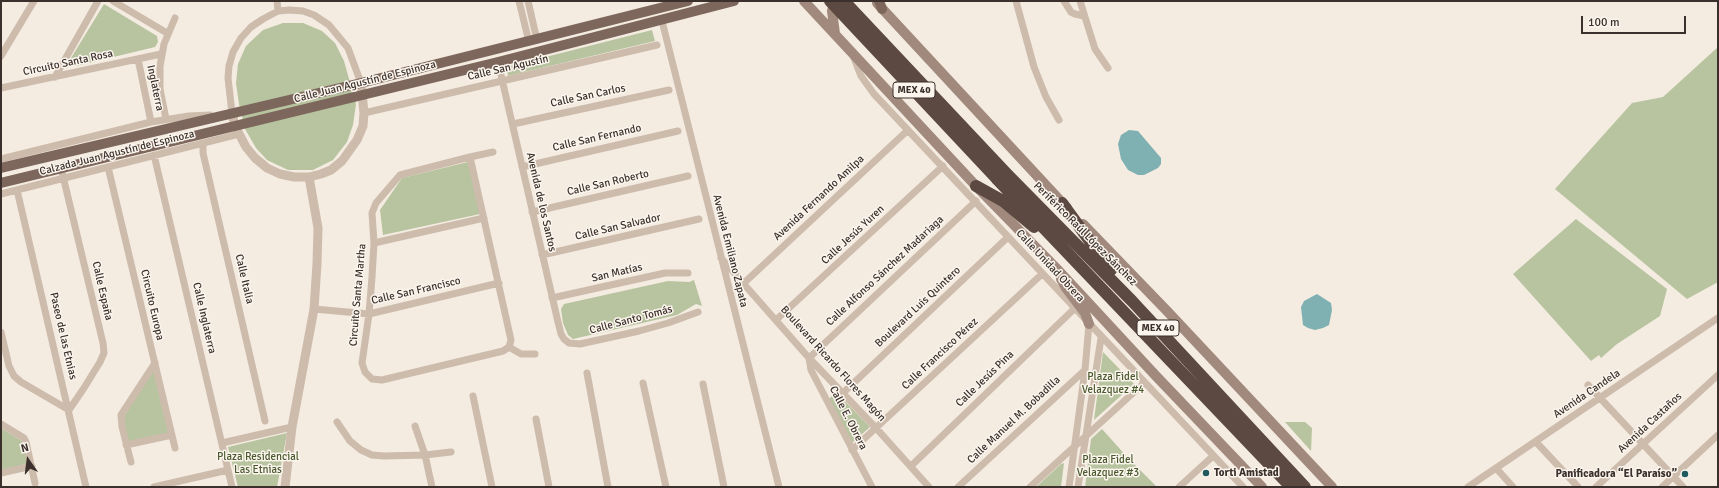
<!DOCTYPE html>
<html>
<head>
<meta charset="utf-8">
<style>
	body { margin:0 }
	#map { position:relative; width:1719px; height:488px; overflow:hidden; background:#f4ebe1; font-family:Signika,sans-serif }
	canvas { display:block }
	.frame { position:absolute; inset:0; border:2px solid #3b302b; pointer-events:none }
	.north { position:absolute; left:8px; top:440px; width:40px; height:40px; -webkit-text-stroke:3px #fbf5ee; paint-order:stroke; rotate:346deg; font-size:11px; font-weight:700; line-height:16px; text-align:center; color:#3b302b }
	.north::after { content:''; display:block; margin:auto; width:14px; height:18px; background:#3b302b; clip-path:polygon(50% 0,100% 100%,50% 72%,0 100%) }
	.scale { position:absolute; left:1581px; top:16px; width:105px; height:18px; box-sizing:border-box; border:2px solid #3b302b; border-top:0; padding-left:5px; font-size:12px; line-height:14px; white-space:nowrap; color:#3b302b; -webkit-text-stroke:3px #fbf5ee; paint-order:stroke }
</style>
</head>
<body>
<div id="map">
<canvas width="1719" height="488"></canvas>
<div class="frame"></div>
<div class="north">N</div>
<div class="scale">100 m</div>
</div>
<script>
const c = document.querySelector('canvas').getContext('2d');
c.lineJoin = 'round';
function paint(path, color) { c.fillStyle = color; c.fill(path, 'evenodd'); }
const poly = rows => new Path2D(rows.map(r => 'M' + r).join(''));
function trace(path, color, width, dash) { c.strokeStyle = color; c.lineWidth = width; c.lineCap = dash ? 'butt' : 'round'; c.setLineDash(dash || []); c.stroke(path); }
function label(font, color, halo, rows, align = 'center') {
  c.font = font + ' Signika,sans-serif'; c.lineWidth = 3; c.setLineDash([]); c.textBaseline = 'middle'; c.strokeStyle = halo; c.fillStyle = color; for (const [text, x, y, turn = 0] of rows) {
    c.save(); c.translate(x, y); c.rotate((+turn || 0) * Math.PI / 180); c.textAlign = isNaN(turn) ? turn : align; if (halo) c.strokeText(text, 0, 0); c.fillText(text, 0, 0); c.restore();
  }
}
paint(poly([
	[104,4,157,36,158,42,155,47,76,66,72,61,71,58],
	[283,23,303,23,322,31,335,43,344,61,356,104,353,125,347,142,333,160,313,170,288,170,267,160,256,148,245,129,239,104,236,83,238,64,246,46,263,30],
	[652,30,655,41,508,76,506,67],
	[1718,47,1718,282,1687,299,1555,189,1632,103,1663,97],
	[468,162,480,214,383,235,380,210,402,178],
	[1576,219,1667,289,1660,316,1617,344,1601,358,1599,355,1591,361,1513,274],
	[694,280,702,306,696,304,677,315,573,339,568,335,563,323,561,309,564,304,668,281,689,282],
	[1103,352,1134,384,1094,420],
	[154,369,169,433,128,442,123,418],
	[836,392,870,427,852,443,828,400],
	[1285,422,1305,422,1312,428,1311,451],
	[1,428,22,441,29,463,1,471],
	[1102,429,1129,459,1157,487,1085,487,1091,439],
	[287,433,277,487,238,487,228,447],
	[1064,463,1061,487,1036,487,1061,464]
]), '#b8c4a0');
paint(poly([
	[1129,130,1138,131,1161,158,1161,164,1158,168,1144,175,1138,175,1128,170,1121,159,1118,144,1121,135],
	[1317,294,1331,303,1332,310,1329,325,1323,328,1315,330,1308,328,1303,325,1301,307,1304,301]
]), '#7fb0b2');
trace(poly([
	[113,1,167,33],
	[277,1,278,11],
	[519,1,529,42],
	[528,1,537,40],
	[1016,1,1034,67,1046,97,1059,120],
	[1064,1,1071,12,1075,14,1084,16],
	[1080,1,1095,49,1108,68],
	[662,21,779,487],
	[1,56,34,1],
	[854,58,861,76,874,94,1243,487],
	[138,59,151,122],
	[498,62,558,322,561,334,564,339,569,343,580,344,639,331,668,323,698,312],
	[55,77,98,1],
	[1,88,161,54],
	[232,113,228,78,229,66,233,52,241,38,251,27,263,19,278,11,289,10,303,11,314,15,329,25,348,48,361,83],
	[364,113,657,45],
	[166,119,160,89,160,66,164,44,175,18],
	[513,124,669,90],
	[203,143,203,153,265,421],
	[154,155,232,487],
	[470,157,511,340,509,347,503,351,382,380,372,379,365,372,362,363,369,314,372,277,374,243,372,213,376,203,400,175,470,157,493,152],
	[1,159,151,122,189,116,210,115],
	[108,167,175,448],
	[522,167,678,131],
	[17,190,86,487],
	[1,194,239,134],
	[532,212,688,176],
	[374,243,484,218],
	[542,255,699,219],
	[721,258,809,358,876,428,929,487],
	[744,283,908,130],
	[552,298,665,273,688,273],
	[314,309,369,314,499,283],
	[777,319,943,166],
	[1,332,9,366,14,376,21,382,69,410,84,388,100,362,104,353,103,343,61,168],
	[509,347,521,354,535,354],
	[587,373,608,487],
	[643,383,666,487],
	[703,384,724,487],
	[1588,385,1683,487],
	[843,393,1008,237],
	[473,396,492,487],
	[536,419,549,487],
	[337,422,350,441,361,450,372,455,384,456,425,455,451,452],
	[1,424,24,438,26,442,35,483],
	[415,426,425,455,432,487],
	[1536,442,1578,487],
	[222,443,292,427],
	[126,445,172,435],
	[852,450,1042,274],
	[131,462,122,427,121,415,155,363],
	[911,466,1074,309],
	[1496,468,1513,487],
	[1,473,32,466],
	[154,487,228,470],
	[872,487,811,370,809,358,976,201],
	[958,487,1085,370],
	[1030,487,1144,383],
	[1069,487,1085,370,1089,324],
	[1078,487,1101,338],
	[1179,487,1213,456],
	[1468,487,1718,318],
	[1596,487,1718,375],
	[1662,487,1718,435]
]), '#cdbbac', 7);
trace(poly([
	[232,113,235,126,246,147,255,158,267,168,280,174,294,177,309,177,321,174,331,170,342,161,357,140,363,126,364,113,361,83],
	[285,487,292,427,314,309,317,264,318,228,309,177]
]), '#cdbbac', 9);
trace(poly([
	[804,1,976,186,1057,269,1156,376,1262,487],
	[835,1,832,11,835,34],
	[877,3,1067,208],
	[1083,224,1168,312,1332,487],
	[1061,279,1066,288,1085,313,1089,324]
]), '#a18a7d', 10);
trace(poly([
	[879,1,882,9],
	[1,168,361,83,688,1],
	[1,183,498,62,734,1]
]), '#7d675c', 10);
trace(poly([
	[844,1,1007,174,1132,301,1305,487],
	[997,179,1291,487],
	[976,186,1003,201,1034,227],
	[1062,203,1111,270]
]), '#5c4a42', 12);
trace(poly([
	[830,1,997,179]
]), '#5c4a42', 12);
for (const [x, y, r, color] of [
	[1206,473,4,"#1f5a5e"],
	[1685,474,4,"#1f5a5e"]
]) { const dot = new Path2D(); dot.arc(x, y, r, 0, 2 * Math.PI); c.fillStyle = color; c.fill(dot); trace(dot, '#fbf5ee', 1.5); }
for (const [x, y, w] of [
	[914,90,42],
	[1158,328,42]
]) { const box = new Path2D(); box.roundRect(x - w / 2, y - 8, w, 16, 3); c.fillStyle = '#fbf5ee'; c.fill(box); trace(box, '#3b302b', 1); }
label('bold 10px', '#3b302b', null, [
	["MEX 40",914,90],
	["MEX 40",1158,328]
]);
label('11px', '#3b302b', '#fbf5ee', [
	["Circuito Santa Rosa",68,63,-12],
	["Calle San Agustín",508,68,-13],
	["Calle Juan Agustín de Espinoza",365,82,-14],
	["Inglaterra",155,88,78],
	["Calle San Carlos",588,96,-12],
	["Calle San Fernando",597,138,-13],
	["Calzada Juan Agustín de Espinoza",117,153,-14],
	["Calle San Roberto",608,183,-13],
	["Avenida Fernando Amilpa",819,198,-43],
	["Avenida de los Santos",541,202,77],
	["Calle San Salvador",618,227,-13],
	["Periférico Raúl López Sánchez",1085,234,45],
	["Calle Jesús Yuren",853,235,-43],
	["Avenida Emiliano Zapata",730,251,76],
	["Calle Unidad Obrera",1050,266,47],
	["Calle Alfonso Sánchez Madariaga",885,271,-43],
	["San Matías",617,273,-13],
	["Calle Italia",244,279,77],
	["Calle España",102,291,77],
	["Calle San Francisco",416,291,-13],
	["Circuito Santa Martha",358,295,-85],
	["Circuito Europa",152,305,77],
	["Boulevard Luis Quintero",918,307,-43],
	["Calle Inglaterra",204,318,77],
	["Calle Santo Tomás",631,320,-15],
	["Paseo de las Etnias",63,336,77],
	["Calle Francisco Pérez",940,354,-43],
	["Boulevard Ricardo Flores Magón",833,364,48],
	["Calle Jesús Pina",985,379,-44],
	["Avenida Candela",1587,394,-34],
	["Calle E. Obrera",848,418,63],
	["Calle Manuel M. Bobadilla",1014,420,-43],
	["Avenida Castaños",1650,423,-43]
]);
label('11px', '#4a5a2e', '#fbf5ee', [
	["Plaza Fidel",1113,377],
	["Velazquez #4",1113,390],
	["Plaza Residencial",258,457],
	["Las Etnias",258,470],
	["Plaza Fidel",1108,460],
	["Velazquez #3",1108,473]
]);
label('bold 11px', '#3b302b', '#fbf5ee', [
	["Torti Amistad",1214,473],
	["Panificadora “El Paraíso”",1677,474,"right"]
], 'left');
</script>
</body>
</html>
